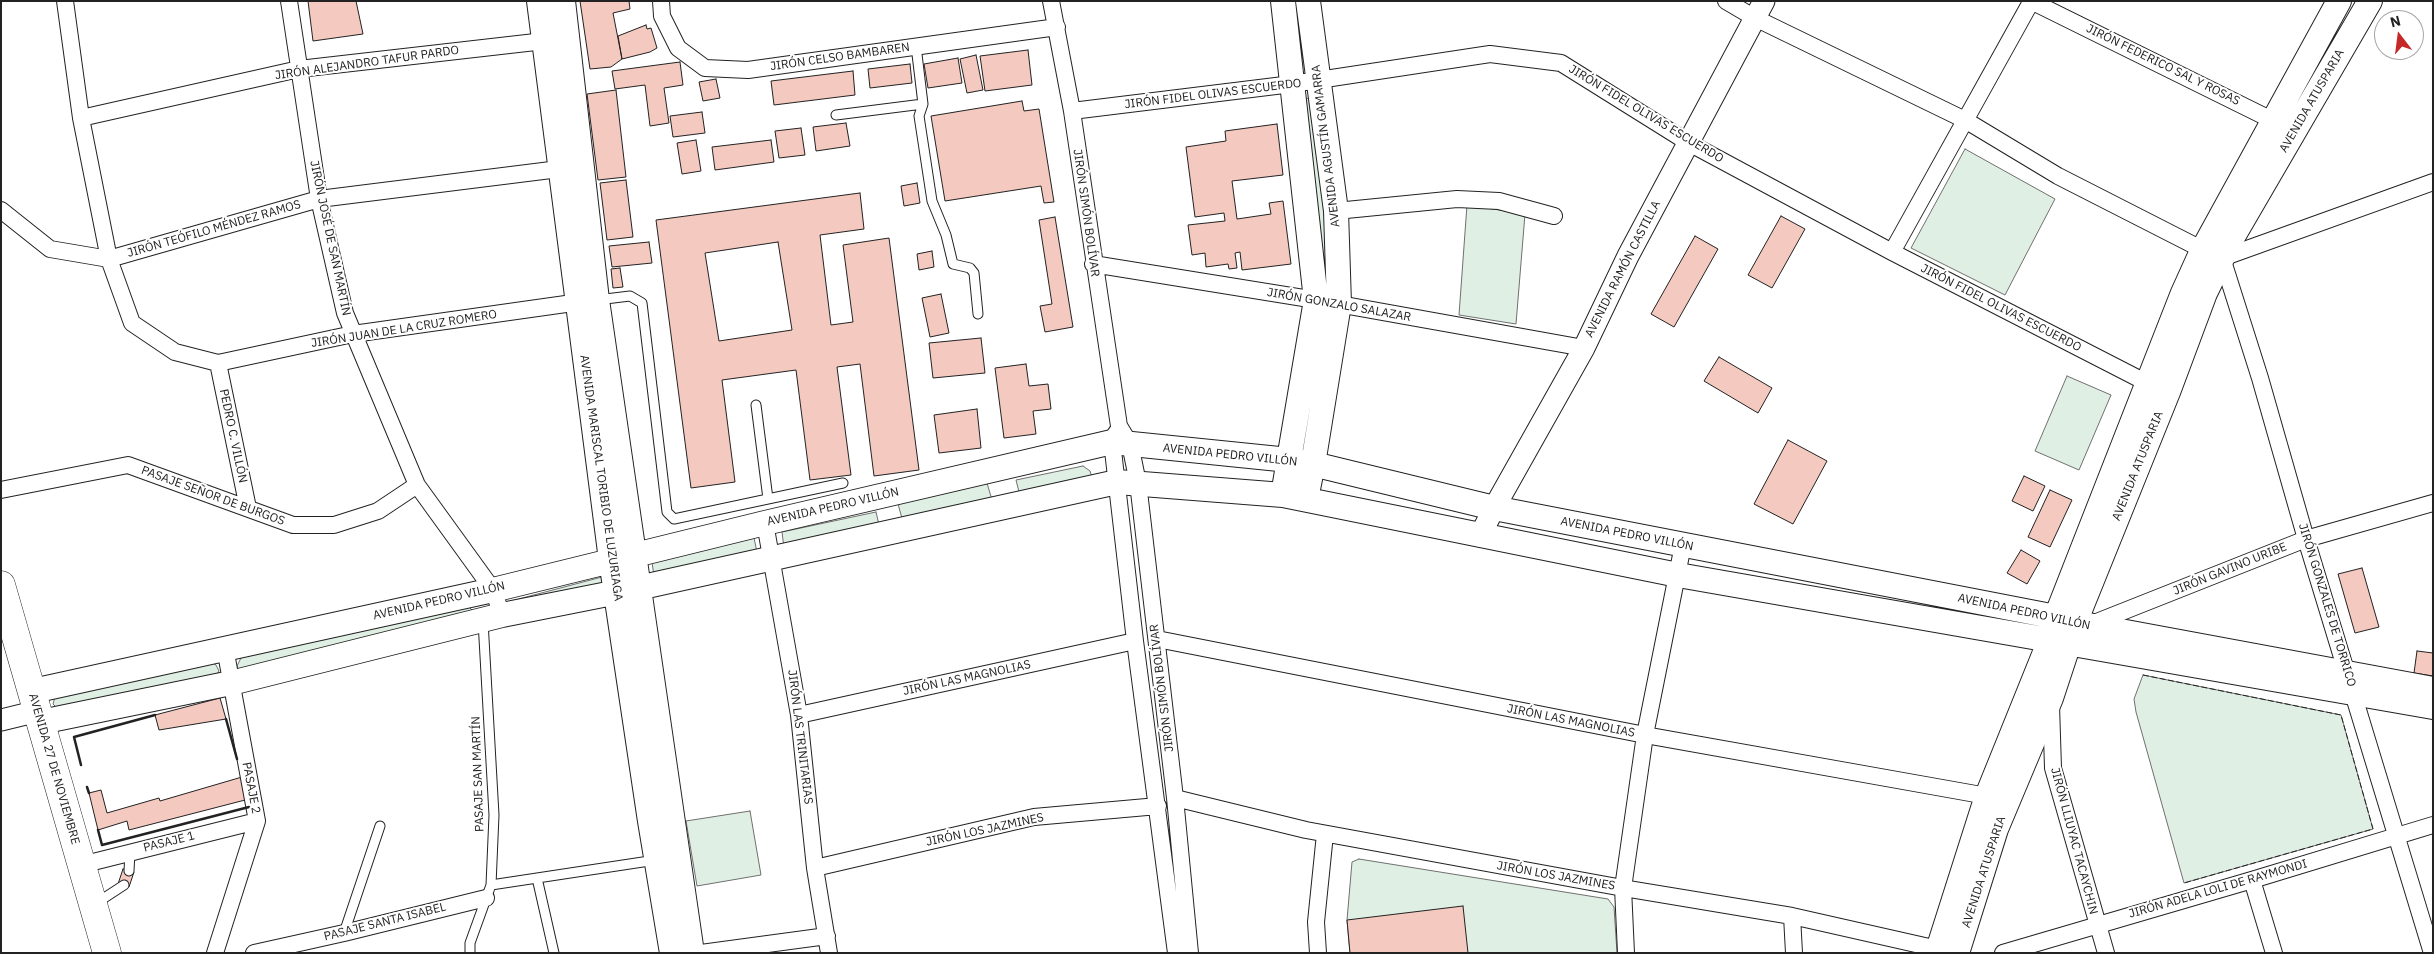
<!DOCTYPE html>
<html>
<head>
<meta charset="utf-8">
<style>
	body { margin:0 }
	#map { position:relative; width:2434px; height:954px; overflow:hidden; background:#fff; font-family:"IBM Plex Sans",sans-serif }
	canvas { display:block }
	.frame { position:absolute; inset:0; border:2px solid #222; pointer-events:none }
	.north { position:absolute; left:2374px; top:10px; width:50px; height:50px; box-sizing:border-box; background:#fff; border:1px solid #a7a7a7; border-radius:50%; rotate:345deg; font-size:14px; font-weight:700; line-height:20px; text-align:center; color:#222 }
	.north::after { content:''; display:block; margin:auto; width:18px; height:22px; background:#c62828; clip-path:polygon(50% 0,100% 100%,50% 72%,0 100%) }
</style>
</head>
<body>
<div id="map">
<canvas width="2434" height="954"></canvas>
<div class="frame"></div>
<div class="north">N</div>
</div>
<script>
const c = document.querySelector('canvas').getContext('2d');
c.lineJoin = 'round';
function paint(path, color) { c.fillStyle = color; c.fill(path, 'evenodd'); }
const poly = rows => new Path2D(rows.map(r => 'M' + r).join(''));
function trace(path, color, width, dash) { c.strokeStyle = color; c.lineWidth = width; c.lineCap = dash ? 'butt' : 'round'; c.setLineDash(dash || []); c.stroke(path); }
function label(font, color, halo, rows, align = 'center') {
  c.font = font + ' "IBM Plex Sans",sans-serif'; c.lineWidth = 4; c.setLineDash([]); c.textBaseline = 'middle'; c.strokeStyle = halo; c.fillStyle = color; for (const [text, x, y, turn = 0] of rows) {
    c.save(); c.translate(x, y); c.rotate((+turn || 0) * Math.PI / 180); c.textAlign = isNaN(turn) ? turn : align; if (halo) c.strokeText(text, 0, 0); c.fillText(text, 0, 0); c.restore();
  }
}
const green = poly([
	[1315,97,1335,291,1322,292,1304,99,1315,97],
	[1965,149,2055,199,2005,295,1911,248,1965,149],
	[1467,205,1525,214,1516,324,1459,315,1467,205],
	[2067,376,2111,395,2079,470,2035,451,2067,376],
	[1083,466,1090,471,1092,477,1020,496,1016,480,1083,466],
	[987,483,992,500,903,522,898,504,987,483],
	[876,512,880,529,784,548,782,532,876,512],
	[754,538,757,552,654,576,652,562,754,538],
	[602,577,601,590,511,601,602,577],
	[468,606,473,611,240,673,237,666,241,658,249,654,468,606],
	[209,660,216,665,219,671,215,677,58,709,53,704,55,697,209,660],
	[2143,675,2341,715,2373,829,2184,883,2136,712,2134,699,2143,675],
	[750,811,761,875,697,886,686,821,750,811],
	[1359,859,1608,899,1614,907,1617,953,1350,953,1347,920,1352,862,1359,859]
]);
paint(green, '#e0efe3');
trace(green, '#6f6f6f', 1);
const building = poly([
	[308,1,356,1,363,34,313,41,308,1],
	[580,1,629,1,630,9,613,13,622,59,611,67,590,69,580,1],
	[646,25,647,29,651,28,657,48,650,52,622,59,618,36,646,25],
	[1028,50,1032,85,985,91,980,56,1028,50],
	[976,55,983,90,967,93,960,59,976,55],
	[958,58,962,83,928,88,924,64,958,58],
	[680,62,683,85,664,88,669,123,650,126,645,85,615,89,612,71,680,62],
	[910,64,912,83,870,88,868,69,910,64],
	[853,71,855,95,774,105,771,81,853,71],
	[716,79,720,98,703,101,699,82,716,79],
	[616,90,626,177,598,180,587,94,616,90],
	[1022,101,1024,111,1039,109,1054,202,1044,203,1041,186,945,201,931,116,1022,101],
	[702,112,705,133,673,137,670,116,702,112],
	[846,123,850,146,816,151,813,127,846,123],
	[1277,124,1283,175,1232,181,1237,219,1271,214,1269,203,1283,201,1291,264,1242,270,1240,252,1235,253,1237,268,1229,269,1228,264,1206,267,1205,253,1192,255,1188,225,1225,221,1224,213,1195,217,1186,147,1226,141,1225,131,1277,124],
	[801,128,805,155,779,158,775,131,801,128],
	[696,140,701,171,682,174,677,143,696,140],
	[771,140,774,162,715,170,712,147,771,140],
	[626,180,633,237,607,240,600,183,626,180],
	[917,183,920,203,904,206,901,186,917,183],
	[860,193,864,229,820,235,831,325,853,322,843,245,889,238,919,470,874,476,860,364,837,367,851,475,810,480,796,370,722,380,735,482,691,488,656,220,860,193],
	[778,242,792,330,719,341,705,253,778,242],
	[1781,216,1805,229,1772,288,1748,275,1781,216],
	[1055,217,1073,327,1045,332,1040,306,1052,304,1039,220,1055,217],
	[1695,236,1718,249,1674,327,1651,314,1695,236],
	[649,242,652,263,612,267,609,246,649,242],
	[932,251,934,267,919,270,917,254,932,251],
	[620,268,623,287,613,288,611,269,620,268],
	[941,294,949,333,930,337,922,298,941,294],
	[981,338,985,373,933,378,929,343,981,338],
	[1719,357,1772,388,1758,413,1704,381,1719,357],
	[1026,364,1029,386,1048,384,1051,409,1033,411,1036,434,1004,438,995,368,1026,364],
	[977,409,981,448,939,453,934,415,977,409],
	[1788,440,1827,461,1793,524,1754,504,1788,440],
	[2024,476,2045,486,2033,511,2012,501,2024,476],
	[2050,490,2072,500,2050,547,2028,537,2050,490],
	[2021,550,2040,561,2027,584,2007,573,2021,550],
	[2362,568,2379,627,2355,633,2338,574,2362,568],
	[2417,651,2433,653,2433,676,2414,673,2417,651],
	[220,698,226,719,159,730,155,715,220,698],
	[242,777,249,799,129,830,127,821,98,830,89,793,101,790,107,813,159,798,160,801,242,777],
	[123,869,134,872,129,887,118,884,123,869],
	[1463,906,1468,953,1350,953,1347,920,1463,906]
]);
paint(building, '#f3c9c0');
trace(building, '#222', 1);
const service = poly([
	[916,46,923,104,919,116,932,201,946,235,953,264,970,268,974,273,978,314],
	[836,115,923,104],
	[597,300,630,296,642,303,667,512,674,519,843,483],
	[756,405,768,499],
	[129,871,130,852],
	[537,878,554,953],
	[491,885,656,860],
	[95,904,124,885],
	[344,933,380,826],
	[470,953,470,943,491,885,494,815,483,621]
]);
const minor = poly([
	[65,1,81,118,109,259,132,323,175,352,218,363,353,334,587,301],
	[289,1,319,199,345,313,417,485,493,590,502,615],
	[661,1,662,16,678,48,705,68,748,70,1057,27],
	[1051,1,1072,111,1119,426,1130,444,1138,483,1175,798,1190,953],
	[1726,1,1755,18,1965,120,2058,176,2211,254],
	[2031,1,2282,125],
	[1072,111,1292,84,1490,54,1561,63,1689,143,1892,252,2157,388],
	[81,118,299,69,553,40],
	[1,210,50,249,109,259,319,199,559,169],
	[1336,211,1457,199,1499,201,1554,216],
	[1892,252,2031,2],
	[2222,258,2260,378,2306,539,2432,953],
	[2222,258,2433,182],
	[1093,264,1316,300,1584,348],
	[218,363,248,508],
	[1116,433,1112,442,1135,641,1176,953],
	[1,490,128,465,293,525,334,525,378,511,417,485],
	[765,523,799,715,815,868,829,953],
	[2089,625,2306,539,2433,503],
	[1157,639,1645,735,1987,796],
	[2051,705,2053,768,2106,953],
	[799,715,1135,641],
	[1175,798,1306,830,1623,888,1792,916,1938,949],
	[81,865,257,821],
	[815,868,1034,817,1158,806],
	[2252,880,2274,953],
	[1792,916,1794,953],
	[215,953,257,821,225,648],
	[254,953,344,933,486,898],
	[701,953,827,936],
	[1318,953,1316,922,1325,834],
	[1626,953,1623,888,1645,735,1683,545],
	[2003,953,2252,880,2433,825]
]);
const tertiary = poly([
	[1480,536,1494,508,1584,348,1628,256,1764,1],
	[1,720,38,711]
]);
const secondary = poly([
	[539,1,611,560,650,821,672,953],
	[563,1,597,300,692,953],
	[1283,495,1316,300,1283,1],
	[1306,499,1313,464,1339,304,1336,211,1308,1],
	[33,691,493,590,765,523,1112,442,1289,460,1313,464,1494,508,2056,617,2088,625,2433,689],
	[41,722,231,683,502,615,638,588,1117,482,1283,495,1678,575,2433,707],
	[1937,953,1987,796,2050,640,2056,617,2183,293,2202,251,2339,1],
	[1957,953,1996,829,2051,698,2080,610,2168,392,2205,293,2231,240,2370,1]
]);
const trunk = poly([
	[1,585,107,953]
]);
trace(service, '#222', 11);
trace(minor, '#222', 18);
trace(tertiary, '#222', 23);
trace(secondary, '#222', 26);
trace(trunk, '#222', 29);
trace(service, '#fff', 9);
trace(minor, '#fff', 16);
trace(tertiary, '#fff', 21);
trace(secondary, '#fff', 24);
trace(trunk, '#fff', 28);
trace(poly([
	[2143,675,2341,715,2373,829,2184,883]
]), '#222', 1, [6, 2.5]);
trace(poly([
	[226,719,237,759],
	[81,765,74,737,155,715],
	[87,787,89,793],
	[98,830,102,845,249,807]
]), '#222', 2.5);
label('12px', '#222', '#fff', [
	["JIRÓN CELSO BAMBAREN",840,57,-8],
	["JIRÓN ALEJANDRO TAFUR PARDO",367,63,-8],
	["JIRÓN FEDERICO SAL Y ROSAS",2163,65,26],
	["JIRÓN FIDEL OLIVAS ESCUERDO",1213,94,-7],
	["AVENIDA ATUSPARIA",2312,101,-60],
	["JIRÓN FIDEL OLIVAS ESCUERDO",1646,114,31],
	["AVENIDA AGUSTÍN GAMARRA",1326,146,-97],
	["JIRÓN SIMÓN BOLÍVAR",1086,213,82],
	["JIRÓN TEÓFILO MÉNDEZ RAMOS",214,229,-16],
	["JIRÓN JOSÉ DE SAN MARTÍN",330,238,78],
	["AVENIDA RAMÓN CASTILLA",1623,269,-63],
	["JIRÓN GONZALO SALAZAR",1339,305,10],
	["JIRÓN FIDEL OLIVAS ESCUERDO",2001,308,27],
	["JIRÓN JUAN DE LA CRUZ ROMERO",404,329,-9],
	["PEDRO C. VILLÓN",233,436,78],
	["AVENIDA PEDRO VILLÓN",1230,455,6],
	["AVENIDA ATUSPARIA",2138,466,-68],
	["AVENIDA MARISCAL TORIBIO DE LUZURIAGA",601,478,82],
	["PASAJE SEÑOR DE BURGOS",213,496,20],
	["AVENIDA PEDRO VILLÓN",833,507,-13],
	["AVENIDA PEDRO VILLÓN",1627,534,11],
	["JIRÓN GAVINO URIBE",2230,569,-22],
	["AVENIDA PEDRO VILLÓN",439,601,-13],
	["JIRÓN GONZALES DE TORRICO",2327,605,73],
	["AVENIDA PEDRO VILLÓN",2024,612,12],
	["JIRÓN LAS MAGNOLIAS",967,678,-12],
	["JIRÓN SIMÓN BOLÍVAR",1162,688,-97],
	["JIRÓN LAS MAGNOLIAS",1571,721,11],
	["JIRÓN LAS TRINITARIAS",800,737,83],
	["AVENIDA 27 DE NOVIEMBRE",54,769,74],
	["PASAJE SAN MARTÍN",478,774,-92],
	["PASAJE 2",251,788,79],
	["JIRÓN LOS JAZMINES",985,830,-12],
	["JIRÓN LLIUYAC TACAYCHIN",2074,841,75],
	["PASAJE 1",169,842,-14],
	["AVENIDA ATUSPARIA",1984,872,-72],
	["JIRÓN LOS JAZMINES",1556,876,10],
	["JIRÓN ADELA LOLI DE RAYMONDI",2218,889,-16],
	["PASAJE SANTA ISABEL",385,922,-14]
]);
</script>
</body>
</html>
